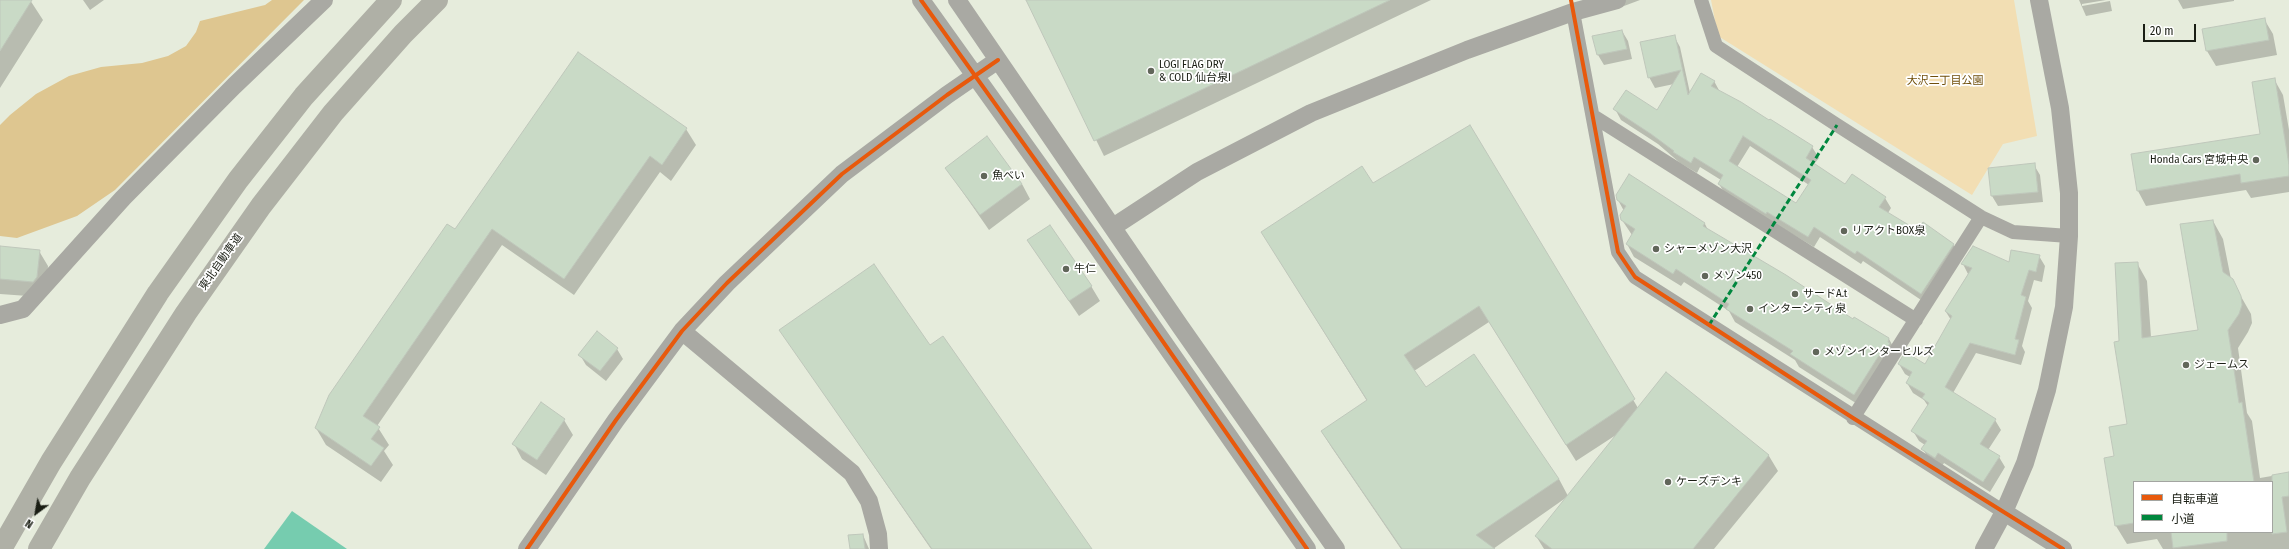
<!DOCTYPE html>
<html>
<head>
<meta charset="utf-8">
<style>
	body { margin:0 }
	#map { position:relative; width:2289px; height:549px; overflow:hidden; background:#e6ecdc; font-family:"Fira Sans Condensed","Noto Sans JP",sans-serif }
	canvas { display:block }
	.legend { position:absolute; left:2133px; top:481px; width:140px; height:52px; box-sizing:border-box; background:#fff; border:1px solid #a3a5a1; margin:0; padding:5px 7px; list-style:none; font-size:12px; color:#1a1e14 }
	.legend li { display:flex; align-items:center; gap:8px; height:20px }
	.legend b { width:20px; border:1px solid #a3a5a1 }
	.north { position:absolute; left:16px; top:493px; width:40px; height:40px; -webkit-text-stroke:3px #fff; paint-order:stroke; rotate:212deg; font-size:11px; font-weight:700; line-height:16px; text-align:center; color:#1a1e14 }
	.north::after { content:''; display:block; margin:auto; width:14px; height:18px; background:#1a1e14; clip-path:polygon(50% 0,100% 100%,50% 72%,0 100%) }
	.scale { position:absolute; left:2143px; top:24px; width:53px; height:18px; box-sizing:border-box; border:2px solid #1a1e14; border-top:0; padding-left:5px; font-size:12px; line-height:14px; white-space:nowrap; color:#1a1e14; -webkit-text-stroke:3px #fff; paint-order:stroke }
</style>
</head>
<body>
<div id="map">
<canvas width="2289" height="549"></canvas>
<ul class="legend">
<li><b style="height:5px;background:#e8590c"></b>自転車道</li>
<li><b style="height:5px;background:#00873e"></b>小道</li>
</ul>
<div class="north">N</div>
<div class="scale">20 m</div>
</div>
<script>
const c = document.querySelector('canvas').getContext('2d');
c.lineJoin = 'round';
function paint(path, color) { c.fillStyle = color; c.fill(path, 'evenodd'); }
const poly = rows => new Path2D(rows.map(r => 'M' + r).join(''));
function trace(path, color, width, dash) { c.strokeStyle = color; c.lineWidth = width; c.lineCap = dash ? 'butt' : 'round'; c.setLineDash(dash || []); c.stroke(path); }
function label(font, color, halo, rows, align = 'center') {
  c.font = font + ' "Fira Sans Condensed","Noto Sans JP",sans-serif'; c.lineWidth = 3.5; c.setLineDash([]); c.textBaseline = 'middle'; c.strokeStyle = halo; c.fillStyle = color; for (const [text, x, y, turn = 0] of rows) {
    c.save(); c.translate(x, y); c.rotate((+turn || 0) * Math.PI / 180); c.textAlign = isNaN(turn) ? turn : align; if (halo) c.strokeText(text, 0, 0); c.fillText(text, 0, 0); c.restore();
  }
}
paint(poly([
	[1711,0,2014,0,2037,136,2003,144,1972,195,1718,36]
]), '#f2deb3');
paint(poly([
	[272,0,304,0,115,190,77,216,17,238,0,236,0,125,10,115,36,94,69,76,101,67,142,63,168,56,186,46,196,32,200,21,265,5]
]), '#dec690');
paint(poly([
	[292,511,347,549,264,549]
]), '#76ccaf');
paint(poly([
	[0,0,30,0,43,20,0,88],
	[83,0,104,0,90,10],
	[1027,0,1431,0,1104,156],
	[1611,0,1640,0,1616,9],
	[2079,0,2106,0,2082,4,2082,6,2110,1,2112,11,2086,16],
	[2178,0,2234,0,2234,1,2183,9],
	[2264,19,2273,34,2277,55,2216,66,2207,51,2203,30],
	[1622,31,1628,41,1632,59,1604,65,1598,55],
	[1674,36,1680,47,1690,93,1714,81,1720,92,1812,147,1819,158,1814,164,1846,185,1885,198,1891,208,1888,213,1918,232,1953,244,1959,255,1927,304,1863,261,1861,264,1820,237,1814,247,1725,194,1719,184,1721,180,1700,167,1697,173,1680,163,1658,144,1621,120,1615,109,1657,111,1674,84,1655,88,1649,77],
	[1750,146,1809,185,1796,205,1737,167],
	[2274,79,2283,95,2289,130,2289,192,2251,198,2246,190,2146,206,2138,191,2261,135],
	[1470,126,1638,408,1666,373,1769,456,1778,471,1714,549,1544,549,1536,536,1567,497,1493,549,1401,549,1332,448,1322,432,1367,401,1272,249,1373,184],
	[1489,322,1576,461,1616,435,1568,496,1559,479,1426,388,1414,371],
	[686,129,696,145,671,181,660,172,574,295,502,245,377,426,389,445,384,451,393,465,381,482,326,445,316,428,455,231],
	[2034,165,2040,175,2043,202,1998,206,1992,196,1989,169],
	[946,168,1022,184,1030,199,989,230],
	[1629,175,1705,224,1708,230,1853,321,1855,318,1889,339,1896,352,1862,407,1799,367,1795,360,1735,322,1729,311,1684,282,1681,286,1634,257,1627,244,1632,235,1622,220,1624,211,1618,200],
	[2213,221,2223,239,2231,279,2251,314,2252,323,2248,332,2238,348,2247,413,2252,421,2260,478,2289,473,2289,549,2163,549,2157,539,2127,544,2116,526,2105,459,2115,457,2128,425,2120,342,2137,263,2147,281,2151,337,2199,330],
	[2134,482,2272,482,2272,532,2134,532],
	[1028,241,1091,286,1100,301,1079,316],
	[0,247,39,251,48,266,46,293,42,297,0,294],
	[2039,256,2045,266,2042,282,2034,280,2028,301,2032,308,2022,346,2025,352,2021,365,1976,353,1953,393,1995,420,2001,430,1988,450,1999,457,2005,467,1990,492,1944,463,1941,468,1929,460,1923,449,1925,445,1919,441,1913,431,1928,406,1924,400,1913,393,1907,383,1910,377,1905,374,1899,364,1925,365,1951,320,1946,312,1968,274,1963,264,2009,263],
	[780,330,930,346,1091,549,931,549],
	[617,349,623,359,606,381,586,365,580,355],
	[564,420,573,435,546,475,522,459,514,444],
	[863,535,869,549,851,549]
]), '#0003');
const building = poly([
	[0,0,32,0,0,51,0,0],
	[1026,0,1390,0,1094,141,1026,0],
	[2265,18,2269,40,2206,51,2202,29,2265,18],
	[1622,30,1627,49,1597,55,1592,36,1622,30],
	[1675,35,1688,95,1701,73,1715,81,1711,86,1741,102,1769,120,1770,119,1813,146,1806,158,1845,184,1852,174,1886,197,1879,207,1917,230,1923,222,1954,244,1921,294,1857,251,1855,254,1814,227,1808,237,1767,212,1766,214,1718,184,1723,175,1694,157,1691,163,1673,152,1674,151,1651,134,1613,109,1626,90,1657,110,1681,70,1648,78,1640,42,1675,35],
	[1743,136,1811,180,1796,203,1729,161,1743,136],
	[578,52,687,128,662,165,650,156,564,279,492,229,363,416,380,427,371,439,384,448,371,466,315,428,329,395,447,224,455,229,578,52],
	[2275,78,2289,165,2289,176,2241,183,2240,174,2137,191,2131,154,2260,134,2252,82,2275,78],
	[1470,125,1635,399,1566,445,1479,306,1404,355,1426,387,1474,354,1559,479,1476,535,1495,549,1402,549,1321,431,1367,400,1261,232,1362,166,1373,183,1470,125],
	[987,136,1022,184,980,215,945,168,987,136],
	[2035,163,2038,192,1991,196,1988,168,2035,163],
	[1629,174,1705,223,1703,226,1786,275,1853,319,1854,317,1889,338,1888,342,1890,343,1883,355,1880,354,1876,360,1854,395,1790,354,1793,351,1726,309,1729,304,1676,269,1673,274,1626,244,1635,229,1621,220,1620,215,1626,206,1617,200,1616,195,1629,174],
	[2213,220,2223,272,2233,279,2241,296,2242,305,2239,314,2228,330,2239,403,2242,402,2254,482,2134,482,2134,523,2115,526,2104,458,2114,456,2109,427,2127,424,2114,342,2119,341,2115,263,2138,262,2142,338,2198,330,2180,224,2213,220],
	[1050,225,1092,286,1069,301,1027,240,1050,225],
	[0,246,40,250,37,277,33,282,0,279,0,246],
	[1973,246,2009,262,2011,250,2040,255,2036,272,2029,270,2021,295,2026,297,2015,339,2019,340,2015,355,1970,343,1945,387,1996,419,1980,444,2000,456,1983,482,1938,453,1935,458,1921,449,1927,441,1911,431,1929,403,1922,398,1925,394,1906,383,1912,372,1898,364,1905,352,1925,364,1952,316,1945,311,1972,268,1961,264,1973,246],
	[874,264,930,345,943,336,1092,549,932,549,779,330,874,264],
	[597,331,618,348,600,371,578,355,597,331],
	[1666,372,1769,455,1693,549,1552,549,1535,536,1666,372],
	[541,402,565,419,537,460,512,444,541,402],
	[2289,472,2289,496,2282,497,2287,532,2272,534,2272,475,2289,472],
	[2171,532,2227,532,2227,541,2173,548,2171,532],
	[863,534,865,549,850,549,848,535,863,534]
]);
paint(building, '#c9dac6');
trace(building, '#bfc7bb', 1);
trace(poly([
	[1701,0,1716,46,1837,125,1981,217,2013,232,2069,236],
	[1573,12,1618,252,1635,277,2004,512],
	[1593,116,1916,320],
	[1853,418,1981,217]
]), '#a9a9a3', 14);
trace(poly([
	[921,0,1091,238,1307,549],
	[957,0,1180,326,1336,549],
	[1113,227,1197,172,1311,113,1467,50,1573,12,1617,0],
	[0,315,23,309,123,198,234,86,324,0],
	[682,331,852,473,869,501,878,534,879,549],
	[2004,512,2063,549],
	[527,549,616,420,682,331,727,283,842,174,947,95,998,60],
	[1984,549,2004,512,2025,463,2047,390,2064,307,2069,236,2069,193,2060,108,2039,0]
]), '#a9a9a3', 18);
trace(poly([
	[1,549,51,462,158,293,238,180,304,96,391,0],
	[39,549,80,478,186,313,261,206,333,113,403,34,437,0]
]), '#afb0a6', 22);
trace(poly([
	[1709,325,1837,125]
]), '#00873e', 3, [6, 3]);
trace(poly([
	[921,0,1091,238,1307,549],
	[1571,0,1618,252,1635,277,1853,418,2063,549],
	[527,549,616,420,682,331,727,283,842,174,947,95,998,60]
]), '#e8590c', 4);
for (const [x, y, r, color] of [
	[1151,71,4,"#61665a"],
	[2256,160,4,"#61665a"],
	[984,176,4,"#61665a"],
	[1844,231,4,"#61665a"],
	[1656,249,4,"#61665a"],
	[1066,269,4,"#61665a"],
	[1705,276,4,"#61665a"],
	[1795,294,4,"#61665a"],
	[1750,309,4,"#61665a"],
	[1816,352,4,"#61665a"],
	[2186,365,4,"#61665a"],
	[1668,482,4,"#61665a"]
]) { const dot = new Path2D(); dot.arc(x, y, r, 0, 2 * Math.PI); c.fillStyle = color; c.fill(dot); trace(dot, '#fff', 1.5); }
label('11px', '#1a1e14', '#fff', [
	["LOGI FLAG DRY",1159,65],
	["& COLD 仙台泉I",1159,78],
	["Honda Cars 宮城中央",2248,160,"right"],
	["魚べい",992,176],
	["リアクトBOX泉",1852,231],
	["シャーメゾン大沢",1664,249],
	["牛仁",1074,269],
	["メゾン450",1713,276],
	["サードA.t",1803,294],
	["インターシティ泉",1758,309],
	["メゾンインターヒルズ",1824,352],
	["ジェームス",2194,365],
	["ケーズデンキ",1676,482]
], 'left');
label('11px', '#704f0b', '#fff', [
	["大沢二丁目公園",1945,81]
]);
label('11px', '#1a1e14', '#fff', [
	["東北自動車道",221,262,-55]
]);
</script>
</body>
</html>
